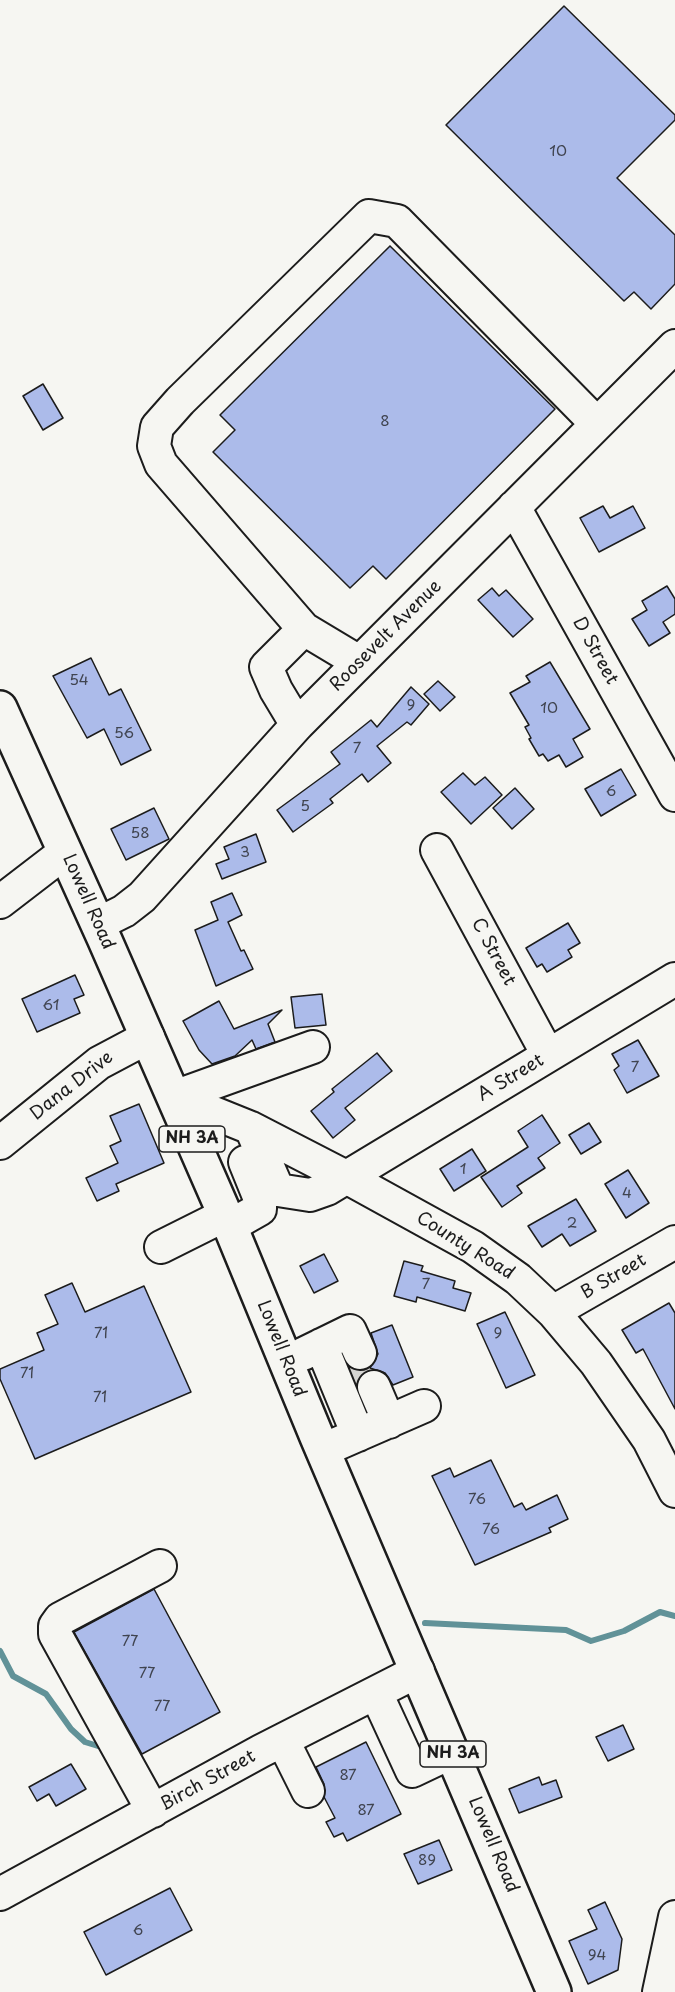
<!DOCTYPE html>
<html>
<head>
<meta charset="utf-8">
<style>
	body { margin:0 }
	canvas { display:block; background:#f6f6f2 }
</style>
</head>
<body>
<canvas width="675" height="1992"></canvas>
<script>
const c = document.querySelector('canvas').getContext('2d');
c.lineJoin = 'round';
const poly = rows => new Path2D(rows.map(r => 'M' + r).join(''));
function trace(path, color, width, dash) { c.strokeStyle = color; c.lineWidth = width; c.lineCap = dash ? 'butt' : 'round'; c.setLineDash(dash || []); c.stroke(path); }
function paint(path, color) { c.fillStyle = color; c.fill(path, 'evenodd'); }
function label(font, color, halo, rows, align = 'center') {
  c.font = font + ' "Playpen Sans",sans-serif'; c.lineWidth = 6; c.setLineDash([]); c.textBaseline = 'middle'; c.strokeStyle = halo; c.fillStyle = color; for (const [text, x, y, turn = 0] of rows) {
    c.save(); c.translate(x, y); c.rotate((+turn || 0) * Math.PI / 180); c.textAlign = isNaN(turn) ? turn : align; if (halo) c.strokeText(text, 0, 0); c.fillText(text, 0, 0); c.restore();
  }
}
trace(poly([
	[425,1623,566,1630,591,1641,624,1631,660,1612,675,1616],
	[0,1651,13,1676,46,1694,71,1729,85,1742,98,1746]
]), '#619298', 6);
const building = poly([
	[564,6,675,115,675,120,617,178,675,235,675,284,651,309,634,292,624,301,446,125,564,6],
	[390,246,555,409,386,579,373,566,350,588,213,452,235,430,220,415,390,246],
	[43,384,63,418,43,430,23,396,43,384],
	[603,506,610,518,633,506,645,528,599,552,580,518,603,506],
	[667,586,675,599,675,614,663,622,670,633,649,646,632,619,647,610,642,601,667,586],
	[492,588,499,596,506,590,533,619,513,637,478,600,492,588],
	[91,658,109,695,121,689,151,750,121,765,104,729,87,738,53,676,91,658],
	[550,662,590,729,573,739,583,757,566,767,559,755,548,761,543,754,539,756,529,739,531,738,525,727,529,725,510,693,530,682,526,676,550,662],
	[438,681,455,697,440,711,424,694,438,681],
	[411,687,429,704,411,725,407,722,377,746,391,763,368,782,362,774,330,799,333,803,293,832,277,810,340,764,331,752,371,720,377,727,411,687],
	[621,769,636,795,601,816,585,789,621,769],
	[463,773,475,785,485,777,502,795,471,824,441,792,463,773],
	[515,788,534,809,512,829,493,808,515,788],
	[154,808,169,839,126,860,111,829,154,808],
	[256,834,266,862,222,879,216,864,229,859,224,847,256,834],
	[232,893,242,915,228,922,241,951,244,950,253,969,216,986,195,930,218,920,211,902,232,893],
	[568,923,580,943,568,950,572,957,547,972,542,964,537,967,526,948,568,923],
	[75,975,84,995,74,999,80,1013,37,1032,22,999,75,975],
	[322,994,326,1025,295,1028,291,997,322,994],
	[219,1001,234,1029,282,1010,268,1024,275,1042,256,1049,252,1040,235,1056,212,1064,199,1050,183,1021,219,1001],
	[638,1040,659,1076,627,1093,614,1070,619,1066,612,1054,638,1040],
	[377,1053,392,1071,345,1108,355,1120,333,1138,311,1111,334,1092,332,1089,377,1053],
	[139,1104,164,1163,116,1184,119,1191,97,1201,86,1178,118,1163,110,1146,121,1141,110,1116,139,1104],
	[542,1115,560,1143,538,1158,545,1168,517,1186,522,1193,502,1207,481,1177,528,1147,518,1131,542,1115],
	[589,1123,601,1142,581,1154,569,1135,589,1123],
	[472,1149,486,1171,454,1191,440,1169,472,1149],
	[628,1170,649,1203,626,1218,605,1184,628,1170],
	[576,1199,596,1231,570,1246,562,1234,542,1247,528,1226,576,1199],
	[324,1254,338,1281,314,1293,300,1266,324,1254],
	[404,1261,423,1266,421,1271,455,1281,453,1288,471,1293,465,1311,417,1297,416,1302,394,1296,404,1261],
	[72,1283,85,1312,144,1286,191,1392,35,1459,0,1379,0,1369,44,1350,37,1333,58,1324,45,1295,72,1283],
	[669,1303,675,1313,675,1409,643,1349,636,1353,622,1330,669,1303],
	[505,1312,535,1375,506,1388,477,1324,505,1312],
	[392,1325,413,1377,393,1385,385,1373,370,1368,378,1354,371,1333,392,1325],
	[491,1460,514,1507,522,1503,526,1510,557,1495,568,1519,549,1528,551,1532,475,1565,432,1476,450,1468,454,1477,491,1460],
	[154,1589,220,1712,142,1754,74,1632,154,1589],
	[623,1725,634,1749,608,1761,596,1737,623,1725],
	[366,1742,401,1814,347,1841,343,1833,334,1837,326,1822,335,1818,324,1797,324,1784,316,1767,366,1742],
	[71,1764,86,1789,56,1806,49,1794,37,1801,29,1787,71,1764],
	[539,1777,542,1785,556,1780,562,1797,519,1813,509,1789,539,1777],
	[439,1840,452,1870,418,1884,404,1854,439,1840],
	[170,1888,192,1930,106,1975,84,1932,170,1888],
	[605,1902,622,1939,618,1970,588,1984,569,1941,597,1929,588,1910,605,1902]
]);
paint(building, '#acbbea');
trace(building, '#1c1c1c', 1.5);
trace(poly([
	[348,1358,362,1392]
]), '#d5d5d2', 32, [32, 16]);
const minor = poly([
	[514,507,675,795],
	[304,629,161,464,154,446,157,427,180,401,369,216,397,221,597,424],
	[297,725,276,690,266,667,304,629,359,662],
	[437,850,548,1055],
	[0,902,65,852],
	[98,924,124,911,142,897,297,725,675,346],
	[174,1097,251,1128,346,1177,473,1247,518,1279,553,1312,596,1363,649,1440,675,1491],
	[174,1097,313,1047],
	[251,1128,278,1190,310,1195,327,1189,675,979],
	[0,1143,99,1063,148,1037],
	[230,1226,260,1209,260,1199,245,1162],
	[161,1247,225,1215],
	[553,1312,675,1242],
	[321,1345,358,1435],
	[303,1354,350,1331,360,1353],
	[374,1387,389,1422],
	[323,1450,424,1406],
	[376,1693,412,1771,452,1752],
	[283,1741,308,1791],
	[153,1811,55,1634,55,1626,60,1619,160,1566],
	[0,1894,261,1751,418,1671],
	[659,1992,675,1917]
]);
const major = poly([
	[0,708,104,938,230,1226,317,1437,554,1992]
]);
trace(minor, '#1c1c1c', 36);
trace(major, '#1c1c1c', 38);
trace(minor, '#f6f6f2', 32);
trace(major, '#f6f6f2', 33);
label('15px', '#404450', null, [
	["10",558,152],
	["8",385,422],
	["54",79,681],
	["9",411,706],
	["10",549,709],
	["56",124,734],
	["7",357,749],
	["6",611,792],
	["5",305,807],
	["58",140,834],
	["3",245,853],
	["61",51,1006],
	["7",635,1068],
	["1",463,1170],
	["4",627,1194],
	["2",572,1224],
	["7",426,1285],
	["71",101,1334],
	["9",498,1334],
	["71",27,1374],
	["71",100,1398],
	["76",477,1500],
	["76",491,1530],
	["77",130,1642],
	["77",147,1674],
	["77",162,1707],
	["87",348,1776],
	["87",366,1811],
	["89",427,1861],
	["6",138,1931],
	["94",597,1956]
]);
for (const [x, y, w] of [
	[192,1139,66],
	[453,1754,66]
]) { const box = new Path2D(); box.roundRect(x - w / 2, y - 13, w, 26, 4.5); c.fillStyle = '#f6f6f2'; c.fill(box); trace(box, '#1c1c1c', 1.5); }
label('bold 16px', '#1c1c1c', null, [
	["NH 3A",192,1139],
	["NH 3A",453,1754]
]);
label('18px', '#1c1c1c', '#f6f6f2', [
	["Roosevelt Avenue",386,636,-45],
	["D Street",595,651,61],
	["Lowell Road",88,902,66],
	["C Street",493,952,62],
	["A Street",511,1078,-31],
	["Dana Drive",72,1086,-38],
	["County Road",465,1246,32],
	["B Street",614,1277,-30],
	["Lowell Road",281,1349,68],
	["Birch Street",208,1781,-29],
	["Lowell Road",493,1845,67]
]);
</script>
</body>
</html>
